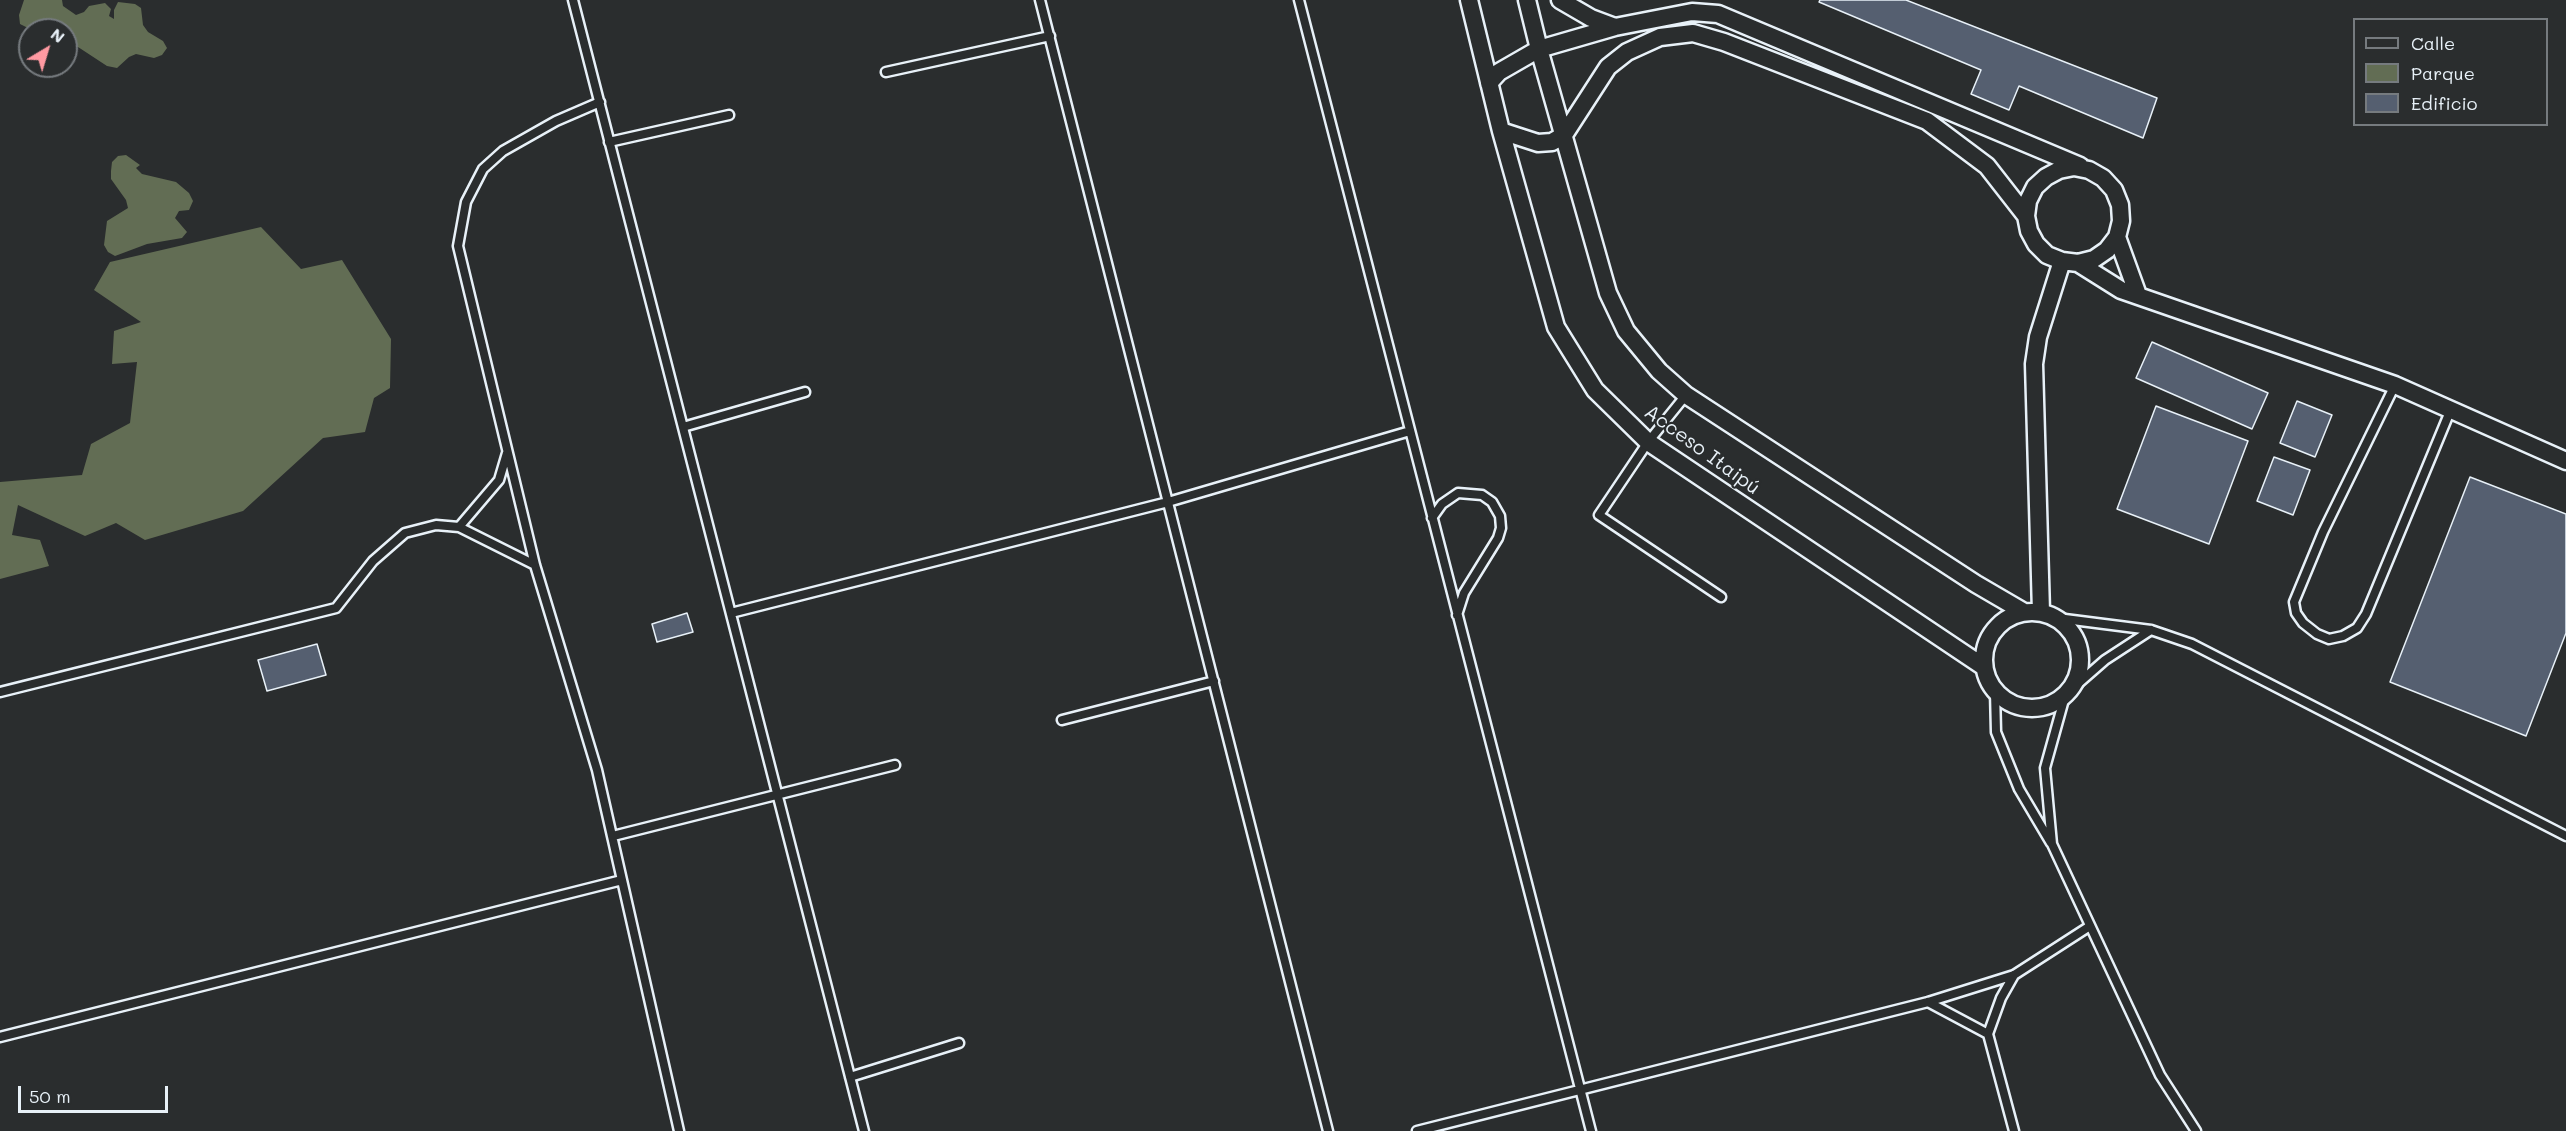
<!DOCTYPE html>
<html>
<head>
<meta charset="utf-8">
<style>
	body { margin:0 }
	#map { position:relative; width:2566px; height:1131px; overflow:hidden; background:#2a2d2e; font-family:Mali,sans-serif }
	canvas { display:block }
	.legend { position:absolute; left:2353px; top:18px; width:195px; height:108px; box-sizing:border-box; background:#2a2d2e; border:2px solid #767b7f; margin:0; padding:8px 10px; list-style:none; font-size:18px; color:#e8f1f8 }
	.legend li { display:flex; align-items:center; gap:12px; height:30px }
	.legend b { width:30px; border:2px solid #767b7f }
	.north { position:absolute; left:18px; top:18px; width:60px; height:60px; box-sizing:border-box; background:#2a2d2e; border:2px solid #767b7f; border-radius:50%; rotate:38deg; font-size:16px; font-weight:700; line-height:24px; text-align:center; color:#e8f1f8 }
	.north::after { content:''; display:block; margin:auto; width:21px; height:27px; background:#ff9aa2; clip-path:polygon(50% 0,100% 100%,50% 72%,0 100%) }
	.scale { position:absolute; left:18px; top:1086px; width:150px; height:27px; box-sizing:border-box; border:3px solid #e8f1f8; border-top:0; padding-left:8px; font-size:18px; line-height:21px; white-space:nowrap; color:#e8f1f8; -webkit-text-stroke:4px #2a2d2e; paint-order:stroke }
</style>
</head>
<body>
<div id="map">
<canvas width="2566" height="1131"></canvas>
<ul class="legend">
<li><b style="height:8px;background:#2a2d2e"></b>Calle</li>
<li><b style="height:16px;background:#626d54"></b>Parque</li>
<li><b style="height:16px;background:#555f70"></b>Edificio</li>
</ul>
<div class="north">N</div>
<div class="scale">50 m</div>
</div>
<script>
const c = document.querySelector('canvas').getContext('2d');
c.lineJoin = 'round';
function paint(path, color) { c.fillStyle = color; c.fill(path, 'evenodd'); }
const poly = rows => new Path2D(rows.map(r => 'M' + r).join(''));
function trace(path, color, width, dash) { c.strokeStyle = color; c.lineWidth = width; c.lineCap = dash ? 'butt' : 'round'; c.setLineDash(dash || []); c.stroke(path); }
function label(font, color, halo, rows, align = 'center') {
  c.font = font + ' Mali,sans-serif'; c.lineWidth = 4.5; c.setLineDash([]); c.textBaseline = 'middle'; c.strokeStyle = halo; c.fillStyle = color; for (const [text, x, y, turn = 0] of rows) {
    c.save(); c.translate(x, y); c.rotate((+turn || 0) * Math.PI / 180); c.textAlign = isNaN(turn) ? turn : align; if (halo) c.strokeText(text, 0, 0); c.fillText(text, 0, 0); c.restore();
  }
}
paint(poly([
	[24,0,62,0,63,6,76,15,84,12,89,6,105,3,111,9,109,16,114,19,114,10,118,2,135,4,141,8,143,25,148,32,163,41,167,48,162,55,154,58,136,54,129,57,117,68,107,66,78,47,66,44,66,30,32,30,20,24,19,15],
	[126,155,140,165,136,168,142,174,176,182,189,193,193,201,189,210,179,211,175,218,187,232,182,238,147,244,115,256,108,252,104,245,107,221,128,208,126,200,111,179,111,171,112,162,118,156],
	[261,227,301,269,342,260,391,339,390,388,374,398,365,432,323,438,243,511,145,540,116,523,85,536,18,505,12,535,40,540,49,566,0,579,0,482,82,475,91,444,130,423,137,362,112,364,114,331,141,322,94,290,110,262]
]), '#626d54');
const building = poly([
	[1820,0,1906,0,2157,98,2143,138,2019,86,2009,110,1971,94,1981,70,1819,2,1820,0],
	[2152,342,2268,393,2252,429,2136,378,2152,342],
	[2297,401,2332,415,2315,457,2280,443,2297,401],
	[2156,406,2248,441,2209,544,2117,509,2156,406],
	[2274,457,2310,470,2293,515,2257,501,2274,457],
	[2470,477,2566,514,2566,633,2526,736,2390,682,2470,477],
	[687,613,693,632,657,642,652,624,687,613],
	[317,644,326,675,267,691,258,660,317,644]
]);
paint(building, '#555f70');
trace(building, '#e8f1f8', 1.5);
const lane = poly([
	[573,0,864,1131],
	[1040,0,1328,1131],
	[1299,0,1591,1131],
	[886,72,1050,36],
	[600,102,556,121,503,151,483,169,466,202,458,246,535,565,597,770,679,1131],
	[609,142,729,115],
	[2395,385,2323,532,2294,602,2296,613,2303,623,2317,634,2329,639,2343,636,2357,628,2366,614,2451,409],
	[1686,395,1648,442,1599,515,1721,597],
	[683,427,805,392],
	[1432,518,1442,504,1458,493,1482,495,1492,502,1500,516,1501,528,1498,538,1464,593,1457,615],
	[459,527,499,480,507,453],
	[731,613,1168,502,1410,431],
	[2057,618,2151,630,2192,644,2566,836],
	[2073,688,2105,660,2151,630],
	[1995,691,1996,732,2019,789,2051,843],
	[0,692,336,608,373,561,405,533,436,525,459,527,535,565],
	[2065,696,2045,768,2052,844,2160,1075,2196,1131],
	[1062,720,1214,681],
	[613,836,895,765],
	[1928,1002,1988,1034],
	[0,1037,622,880],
	[850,1077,959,1043],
	[1417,1131,1928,1002,2014,975,2090,926],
	[2014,1131,1988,1034,2001,998,2014,975]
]);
const street = poly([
	[1469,0,1501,131,1556,327,1595,390,1648,442,1984,667],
	[1527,0,1539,49,1608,293,1626,331,1659,371,1686,395,1976,584,2024,612],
	[1560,0,1591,18,1615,27,1692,12,1718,14,2080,166],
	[1489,83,1499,72,1539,49,1615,27],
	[1501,131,1538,143,1552,142,1564,135,1608,67,1627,52,1660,37,1693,33,1724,42,1927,121,1987,166,2026,216],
	[2117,237,2138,295],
	[2078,263,2094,259,2107,250,2117,237,2121,221,2120,205,2114,190,2103,178,2089,170,2074,167,2059,170,2046,177,2035,187,2028,201,2026,216,2029,231,2036,244,2047,255,2062,261,2078,263,2121,290,2395,385,2566,461],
	'1984 660a48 48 0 1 1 96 0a48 48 0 1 1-96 0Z',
	[2041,612,2034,364,2038,337,2062,261]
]);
trace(lane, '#e8f1f8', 13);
trace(street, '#e8f1f8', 21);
trace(lane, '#2a2d2e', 8);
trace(street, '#2a2d2e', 16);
label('20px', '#e8f1f8', '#2a2d2e', [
	["Acceso Itaipú",1702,450,36]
]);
</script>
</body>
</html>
